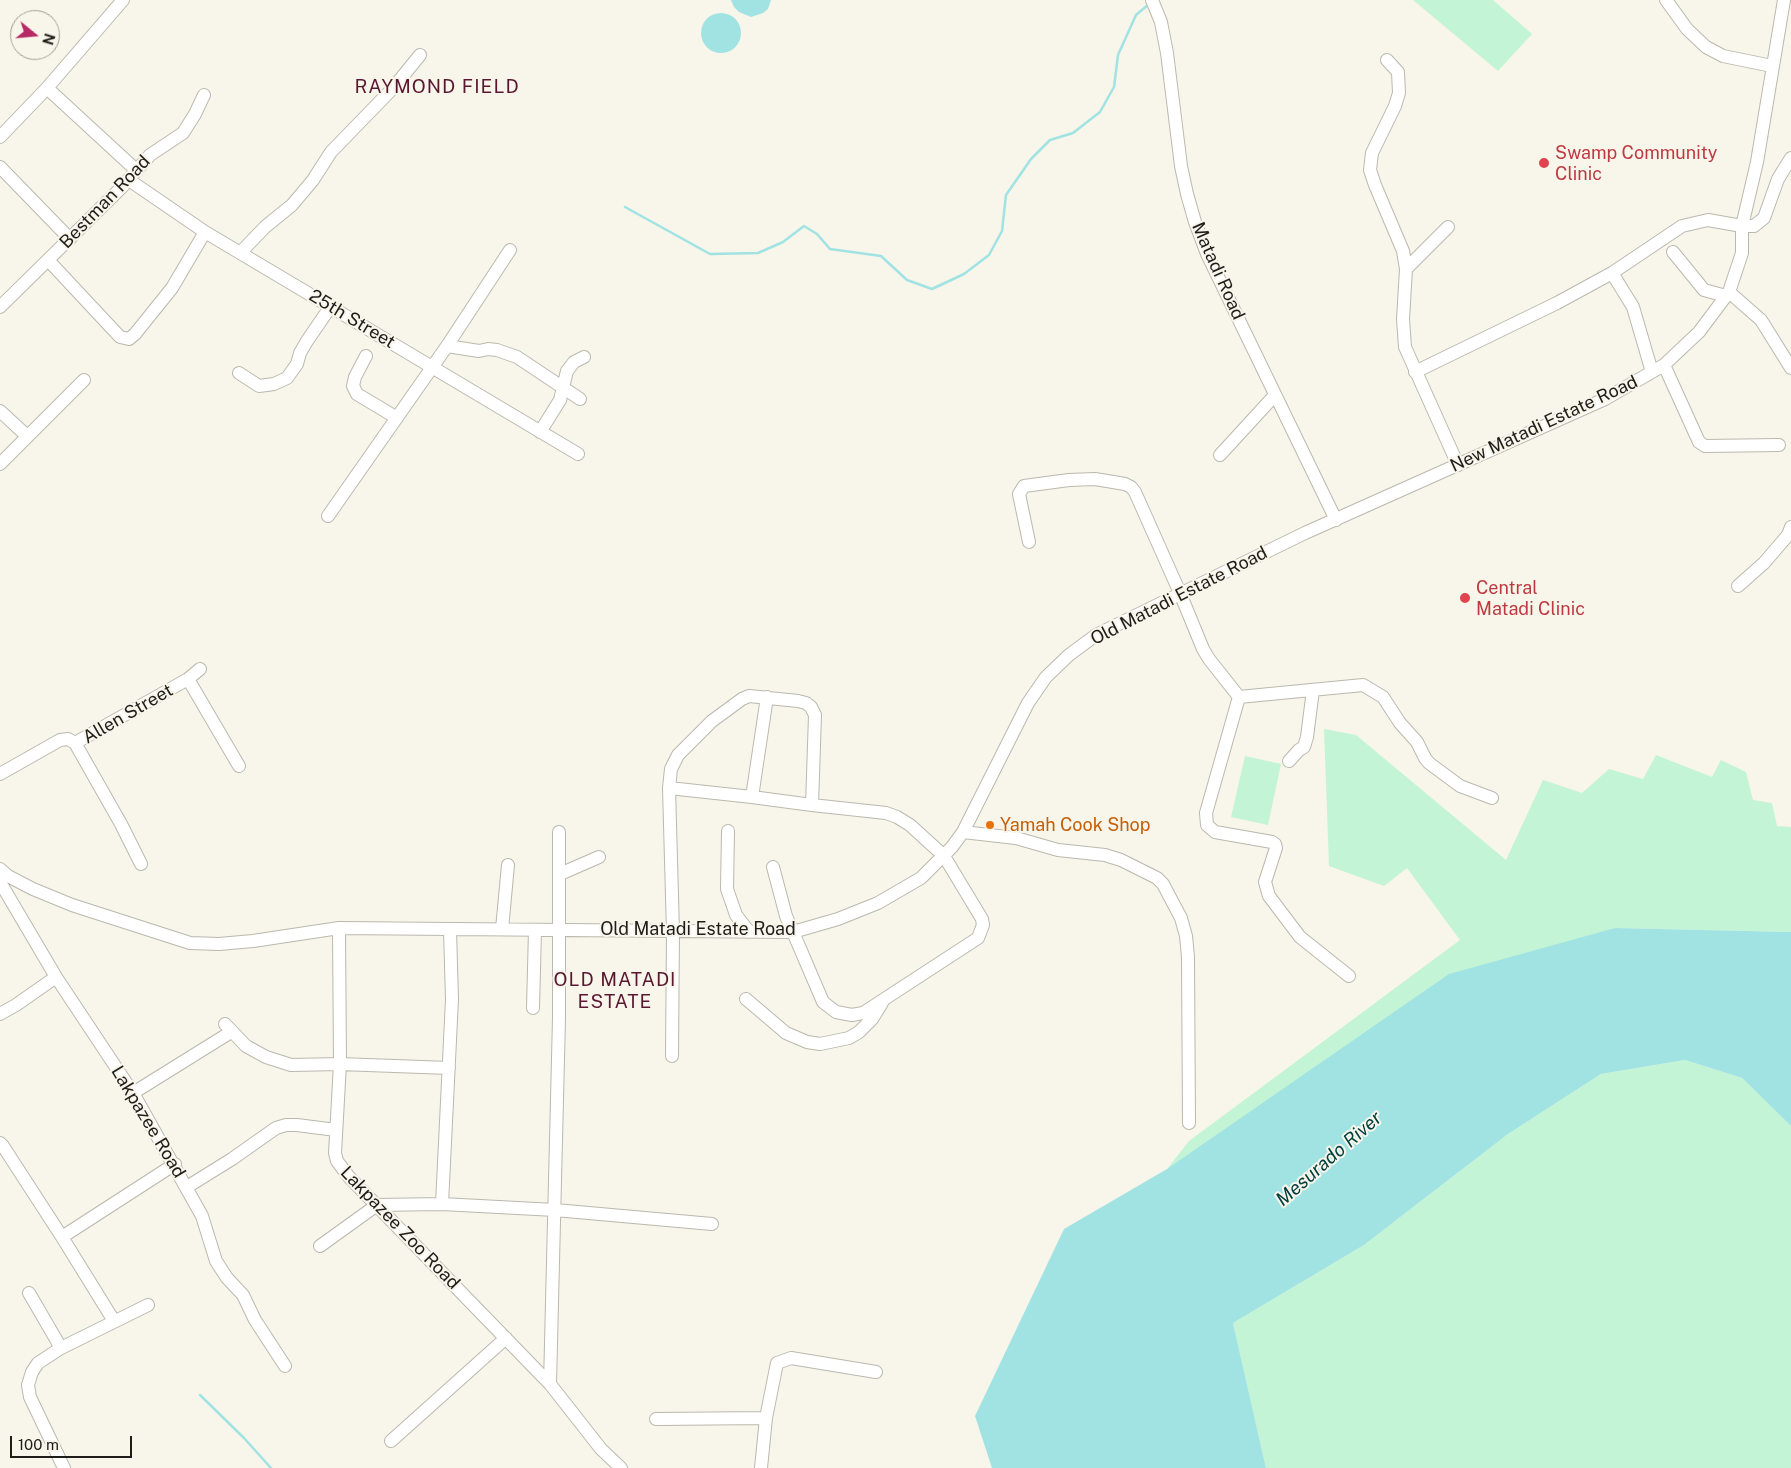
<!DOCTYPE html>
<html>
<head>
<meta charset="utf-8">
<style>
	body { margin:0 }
	#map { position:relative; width:1791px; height:1468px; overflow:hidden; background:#f8f5ea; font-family:"Public Sans",sans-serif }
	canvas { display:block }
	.north { position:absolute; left:10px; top:10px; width:50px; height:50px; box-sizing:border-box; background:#f8f5ea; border:1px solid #a19f96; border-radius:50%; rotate:107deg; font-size:14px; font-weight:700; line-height:20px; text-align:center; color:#1e1d19 }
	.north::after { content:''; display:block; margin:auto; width:18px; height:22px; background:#b62b66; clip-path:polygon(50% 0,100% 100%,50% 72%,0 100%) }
	.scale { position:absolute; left:10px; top:1436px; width:122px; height:22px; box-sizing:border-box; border:2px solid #1e1d19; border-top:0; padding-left:6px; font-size:15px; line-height:18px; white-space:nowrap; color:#1e1d19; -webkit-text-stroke:4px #f8f5ea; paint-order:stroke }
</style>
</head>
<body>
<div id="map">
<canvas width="1791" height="1468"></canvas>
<div class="north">N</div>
<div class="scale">100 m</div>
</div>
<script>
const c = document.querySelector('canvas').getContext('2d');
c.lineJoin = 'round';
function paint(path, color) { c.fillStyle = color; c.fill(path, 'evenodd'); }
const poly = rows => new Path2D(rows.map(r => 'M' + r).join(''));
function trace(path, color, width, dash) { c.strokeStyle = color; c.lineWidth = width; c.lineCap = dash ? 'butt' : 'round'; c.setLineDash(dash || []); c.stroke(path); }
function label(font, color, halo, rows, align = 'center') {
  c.font = font + ' "Public Sans",sans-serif'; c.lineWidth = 4; c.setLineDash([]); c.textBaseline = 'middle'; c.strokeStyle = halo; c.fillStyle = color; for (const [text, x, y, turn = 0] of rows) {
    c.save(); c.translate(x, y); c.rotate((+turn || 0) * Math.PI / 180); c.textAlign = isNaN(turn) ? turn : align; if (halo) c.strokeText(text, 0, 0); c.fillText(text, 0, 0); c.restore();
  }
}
paint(poly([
	[1413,0,1493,0,1532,34,1498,71],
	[1324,729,1356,735,1506,860,1543,780,1582,793,1609,769,1643,779,1656,755,1712,777,1721,760,1746,772,1753,800,1772,803,1777,826,1791,827,1791,932,1615,928,1167,1169,1189,1141,1460,940,1407,868,1384,886,1329,866],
	[1245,756,1281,764,1268,825,1231,817],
	[1685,1060,1742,1078,1791,1126,1791,1468,1266,1468,1233,1323,1364,1245,1508,1134,1601,1074]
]), '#c3f4d6');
paint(poly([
	[731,0,771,0,768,9,763,13,751,17,739,12,734,7],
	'701 33a20 20 0 1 1 40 0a20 20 0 1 1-40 0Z',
	[1615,928,1791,932,1791,1126,1742,1078,1685,1060,1601,1074,1508,1134,1364,1245,1233,1323,1266,1468,992,1468,975,1416,1064,1229,1167,1169,1449,974]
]), '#a1e3e3');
trace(poly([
	[625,207,710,254,758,253,783,242,804,226,817,234,830,249,881,256,907,280,932,289,964,274,989,255,1002,231,1006,195,1031,159,1050,140,1073,133,1100,112,1114,87,1118,55,1136,15,1149,4],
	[200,1395,244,1438,271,1468]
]), '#a1e3e3', 2.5);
const minor = poly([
	[1152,0,1161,22,1167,53,1181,166,1187,194,1195,222,1207,254,1223,287,1336,520],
	[1666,0,1687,29,1706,47,1723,56,1772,66],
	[1387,60,1398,72,1399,93,1395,106,1372,153,1370,170,1375,185,1403,251,1406,269,1403,319,1405,347,1458,465],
	[47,88,136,170],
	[0,137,47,88,123,0],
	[0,167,70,239],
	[129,180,205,232,578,454],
	[1673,252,1704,290,1726,296],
	[240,253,265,227,292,205,313,180,331,152,394,87,420,55],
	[48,260,120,337,129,339,135,334,172,288,205,232],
	[1406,269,1448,227],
	[1612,273,1633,307,1652,372],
	[1729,292,1761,320,1791,368],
	[0,307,122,187,150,155,183,133,195,114,204,95],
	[447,346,479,351,488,349,497,350,517,357,580,399],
	[366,356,355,377,353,386,357,394,397,418],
	[1664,365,1699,442,1705,446,1779,445],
	[1415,372,1557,303,1612,273,1682,226,1708,220,1742,226,1754,226,1764,218,1778,179,1791,158],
	[239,373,259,386,274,384,287,378,297,364,300,353,307,341,331,306],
	[0,411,27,436],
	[540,432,560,400,567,371,574,362,584,357],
	[1220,455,1275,395],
	[0,464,84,380],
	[328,516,447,346,510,250],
	[1029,542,1019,494,1024,486,1069,480,1095,479,1125,484,1131,487,1135,492,1180,593,1203,649,1209,659,1239,697,1206,813,1207,825,1215,832,1272,842,1275,844,1276,848,1265,882,1269,896,1300,937,1349,976],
	[1738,586,1764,563,1788,535,1791,527],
	[188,679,239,766],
	[1239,697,1363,685,1383,697,1400,723,1417,742,1425,758,1429,763,1460,786,1492,798],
	[75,743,121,824,141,864],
	[1289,761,1299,750,1304,747,1307,737,1313,690],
	[0,774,60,740,68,739,75,743,188,679,200,669],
	[669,788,673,932,672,1056],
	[752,797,767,697],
	[728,831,727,889,736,915,749,932],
	[963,832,1016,838,1058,850,1105,855,1121,860,1157,878,1163,884,1181,918,1186,936,1188,957,1189,1123],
	[773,867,786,916,793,932,823,1002,836,1012,852,1015,863,1013,978,938,983,925,982,919,944,856,910,825,897,817,886,813,812,805,752,797,669,788,671,769,678,755,712,721,742,699,749,696,798,701,806,703,811,707,815,715,812,805],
	[0,869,8,876,33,889,72,905,190,943,219,944,253,941,339,928,793,932,838,919,878,903,921,878,952,847,963,832,1028,703,1046,677,1069,655,1096,635,1305,533,1605,399,1664,365,1699,332,1729,292,1742,253,1742,226,1757,162,1784,0],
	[560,874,599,857],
	[0,882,56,977,133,1093,202,1216,216,1261,227,1278,243,1295,255,1320,285,1366],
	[339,928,340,1064,335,1153,337,1161,349,1177,550,1384,601,1449,621,1468],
	[502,929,508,865],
	[746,999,786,1033,807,1042,820,1044,849,1038,859,1032,872,1019,882,1003],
	[533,1008,535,930],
	[0,1014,16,1005,56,977],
	[225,1024,246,1046,266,1057,291,1065,340,1064,449,1068],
	[133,1093,231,1032],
	[0,1143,3,1146,62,1237,114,1321],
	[187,1187,232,1159,276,1128,286,1125,297,1125,336,1130],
	[442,1204,555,1210,712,1224],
	[62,1237,175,1164],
	[320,1246,377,1205,442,1204,452,999,450,930],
	[29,1293,61,1348],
	[550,1384,559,1018,559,832],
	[656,1419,766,1418],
	[391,1441,506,1338],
	[64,1468,30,1397,28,1385,32,1372,38,1363,61,1348,148,1305],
	[761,1468,766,1418,777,1363,791,1358,876,1372]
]);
trace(minor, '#bbb8ae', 14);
trace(minor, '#fff', 12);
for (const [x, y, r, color] of [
	[1544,163,6,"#e0444e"],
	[1465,598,6,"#e0444e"],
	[990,825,5,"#e8710a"]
]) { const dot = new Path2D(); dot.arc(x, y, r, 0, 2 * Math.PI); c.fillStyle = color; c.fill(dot); trace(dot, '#f8f5ea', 2); }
label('18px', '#be3a42', '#f8f5ea', [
	["Swamp Community",1555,153],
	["Clinic",1555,174],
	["Central",1476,588],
	["Matadi Clinic",1476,609]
], 'left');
label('18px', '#1e1d19', '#f8f5ea', [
	["Bestman Road",105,202,-46],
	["Matadi Road",1218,271,66],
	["25th Street",352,319,31],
	["New Matadi Estate Road",1544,424,-25],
	["Old Matadi Estate Road",1179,596,-27],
	["Allen Street",128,714,-30],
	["Old Matadi Estate Road",698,929],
	["Lakpazee Road",148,1122,59],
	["Lakpazee Zoo Road",400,1228,46]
]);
label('18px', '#c56008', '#f8f5ea', [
	["Yamah Cook Shop",1000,825]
], 'left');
c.letterSpacing = '1px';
label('19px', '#591731', '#f8f5ea', [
	["RAYMOND FIELD",437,87],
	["OLD MATADI",615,980],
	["ESTATE",615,1002]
]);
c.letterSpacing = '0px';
label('italic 19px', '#004040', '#f8f5ea', [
	["Mesurado River",1329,1159,-41]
]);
</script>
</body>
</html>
